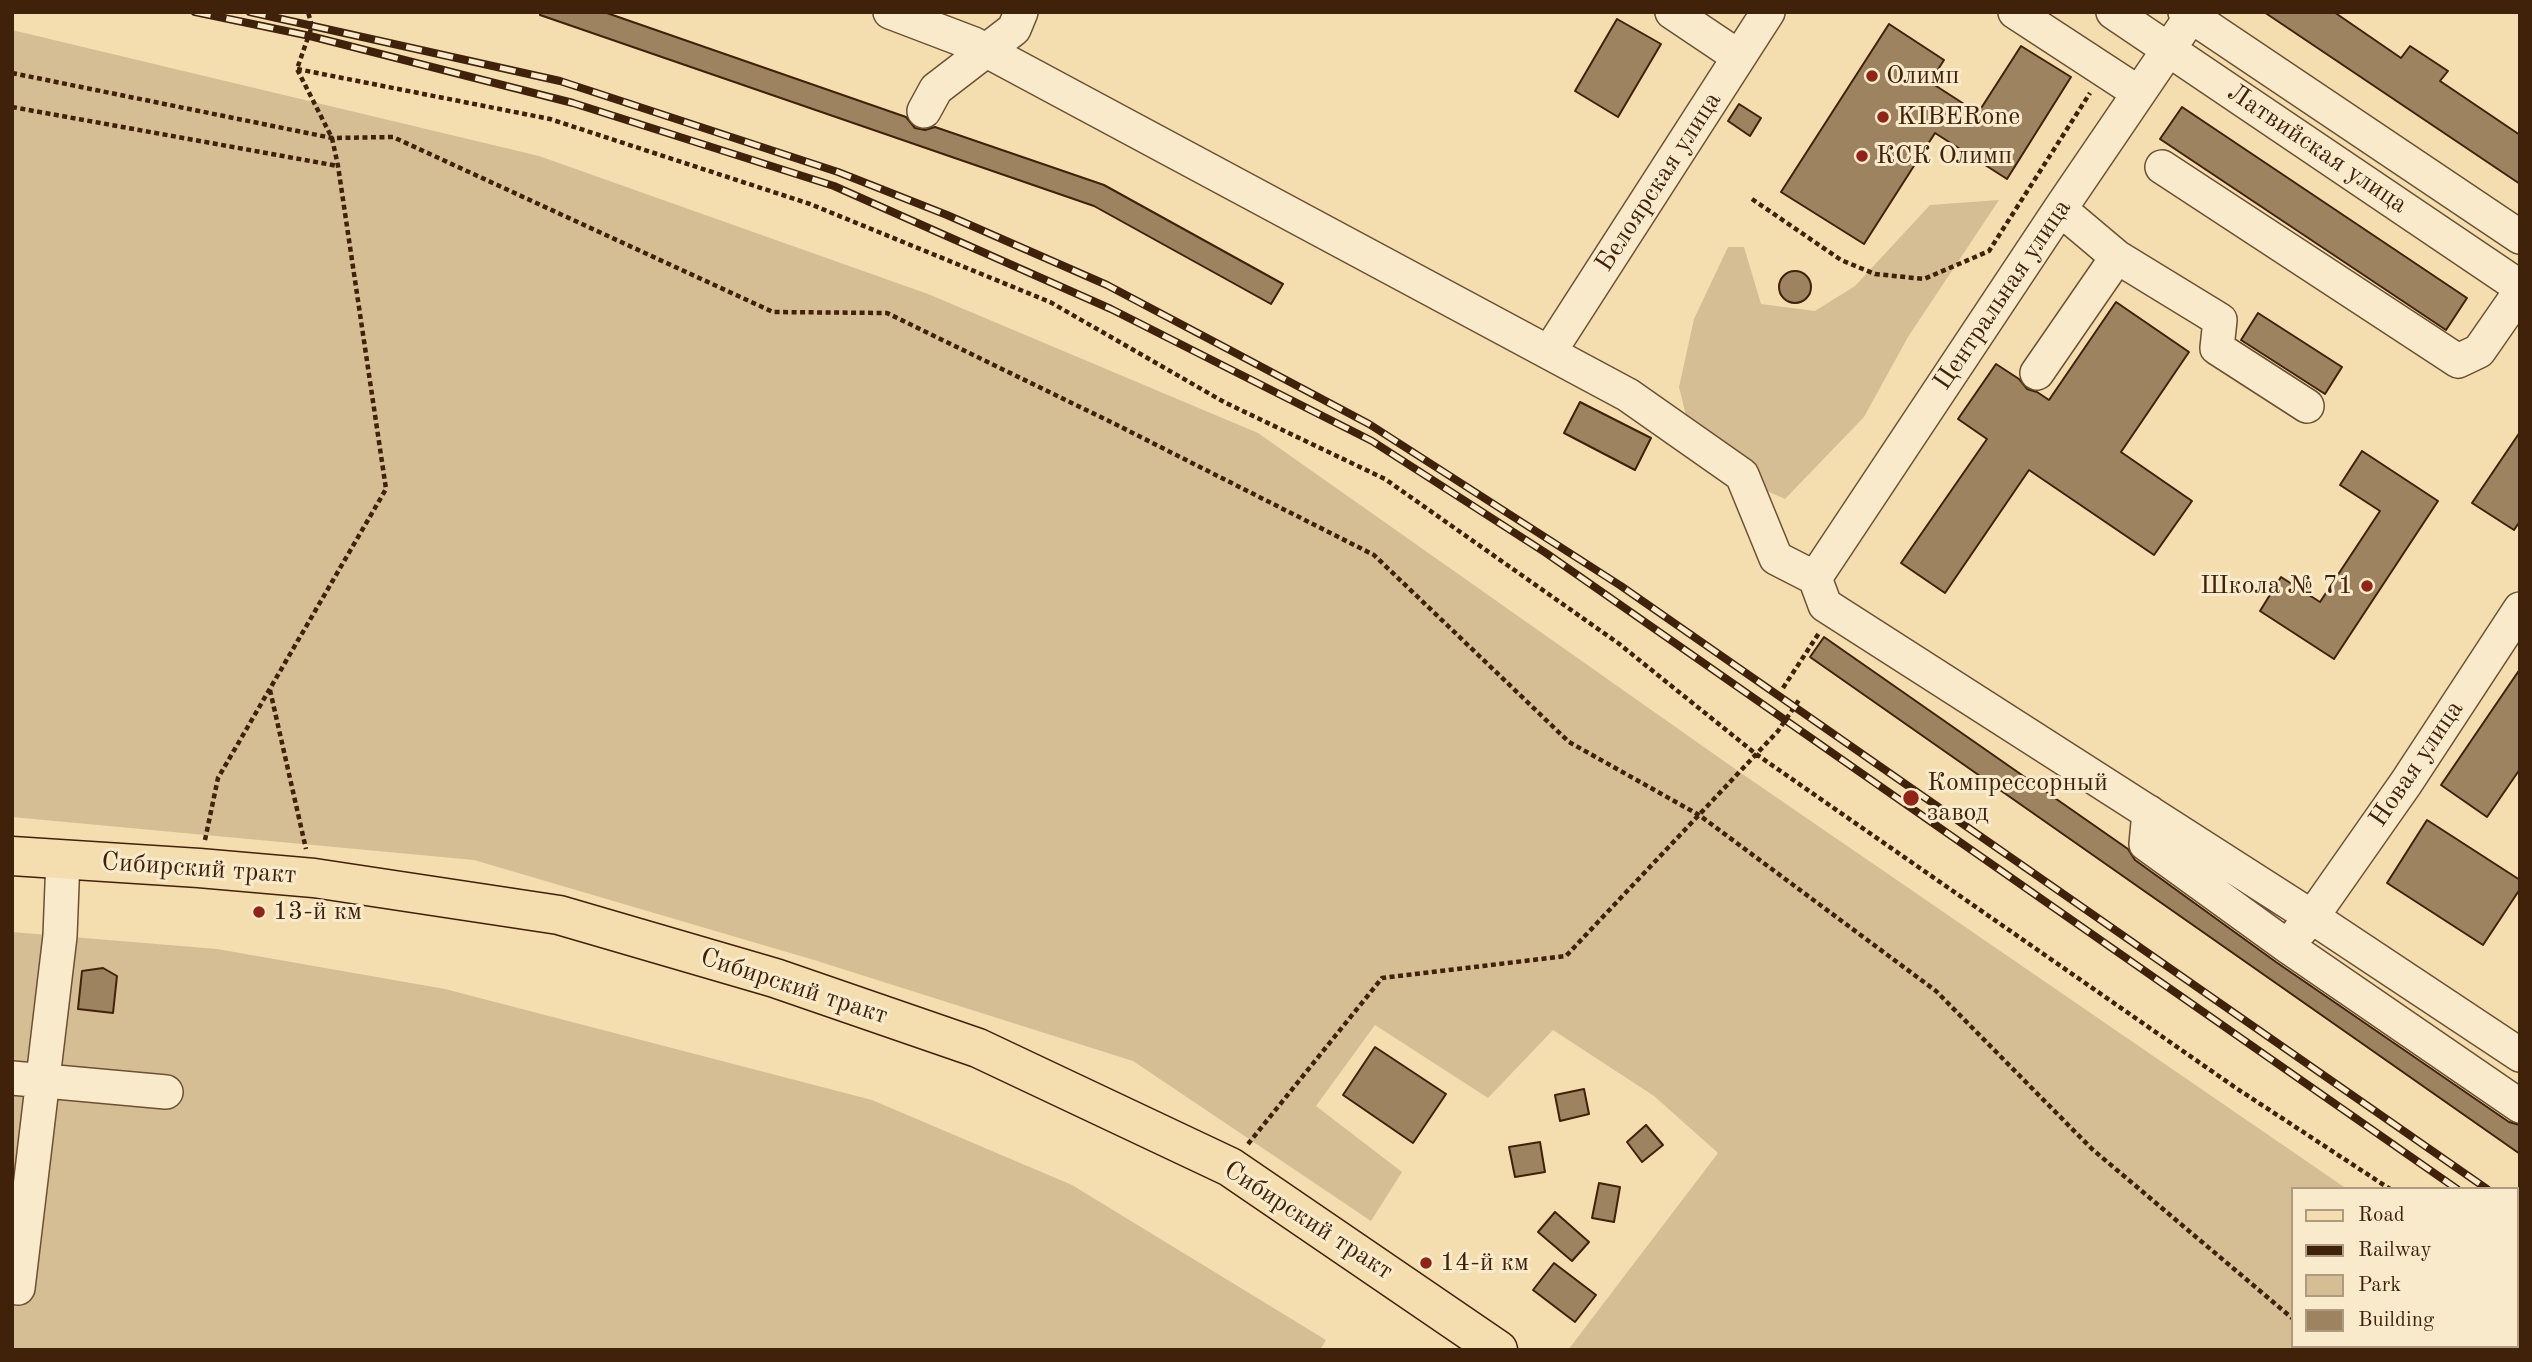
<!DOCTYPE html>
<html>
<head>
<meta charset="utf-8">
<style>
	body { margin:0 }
	#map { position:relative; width:2532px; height:1362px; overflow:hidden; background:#f4deaf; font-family:"Old Standard TT",serif }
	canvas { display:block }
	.frame { position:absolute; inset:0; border:14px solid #40210a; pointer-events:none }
	.legend { position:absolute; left:2291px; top:1187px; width:228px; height:161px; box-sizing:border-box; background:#f8eacb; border:2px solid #ae9a7e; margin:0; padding:9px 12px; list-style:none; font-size:21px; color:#40210a }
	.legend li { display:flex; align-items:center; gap:14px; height:35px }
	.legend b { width:35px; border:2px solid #ae9a7e }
</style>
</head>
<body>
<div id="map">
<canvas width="2532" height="1362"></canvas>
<div class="frame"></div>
<ul class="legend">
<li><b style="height:9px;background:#f4deaf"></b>Road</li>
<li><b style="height:9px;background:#40210a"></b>Railway</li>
<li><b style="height:19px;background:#d5be93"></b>Park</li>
<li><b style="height:19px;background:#9e8360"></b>Building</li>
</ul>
</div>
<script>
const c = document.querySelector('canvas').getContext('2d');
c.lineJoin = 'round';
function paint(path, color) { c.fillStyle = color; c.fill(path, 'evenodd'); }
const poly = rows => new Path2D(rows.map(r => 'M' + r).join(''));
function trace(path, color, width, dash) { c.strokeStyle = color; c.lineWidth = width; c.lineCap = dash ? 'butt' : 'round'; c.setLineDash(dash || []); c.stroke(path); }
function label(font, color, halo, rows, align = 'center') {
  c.font = font + ' "Old Standard TT",serif'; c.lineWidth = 6; c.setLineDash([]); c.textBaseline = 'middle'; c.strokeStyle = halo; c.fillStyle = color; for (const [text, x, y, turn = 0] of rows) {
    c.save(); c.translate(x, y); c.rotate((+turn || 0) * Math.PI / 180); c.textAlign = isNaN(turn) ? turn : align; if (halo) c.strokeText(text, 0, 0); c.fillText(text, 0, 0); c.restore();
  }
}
paint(poly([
	[12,30,539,156,928,294,1258,433,1738,771,2347,1189,2292,1189,2292,1346,2516,1346,2516,1304,2520,1307,2520,1350,1568,1350,1718,1153,1654,1096,1553,1030,1488,1098,1375,1025,1316,1106,1402,1172,1371,1221,1133,1061,814,960,474,860,12,817],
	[1999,200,1908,337,1864,417,1785,499,1697,460,1679,387,1694,319,1728,247,1744,247,1761,304,1815,311,1855,286,1930,205],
	[12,932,217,949,445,989,872,1100,1072,1185,1326,1340,1320,1350,12,1350]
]), '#d5be93');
const building = poly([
	[540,12,604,12,906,117,915,128,925,130,935,127,1104,185,1283,284,1271,304,1094,206,540,15,540,12],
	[2264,12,2334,12,2401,58,2410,46,2448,71,2440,81,2520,135,2520,184,2264,12],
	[1617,19,1661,44,1618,117,1575,91,1617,19],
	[1889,24,1944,60,1930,82,1978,113,2021,46,2071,77,2007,179,1935,133,1864,244,1781,192,1889,24],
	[1739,104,1761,118,1750,136,1728,121,1739,104],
	[2182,107,2467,298,2446,330,2160,139,2182,107],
	'1779 287a16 16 0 1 1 32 0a16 16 0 1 1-32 0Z',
	[2116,302,2189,352,2121,452,2192,501,2154,555,2029,470,1945,593,1901,563,1987,439,1958,419,1996,364,2019,379,2027,389,2037,392,2049,400,2116,302],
	[2258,313,2342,367,2325,394,2241,340,2258,313],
	[1580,402,1651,438,1635,470,1564,433,1580,402],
	[2520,432,2520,521,2514,530,2472,503,2520,432],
	[2362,451,2438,501,2334,659,2260,611,2281,577,2320,602,2380,511,2340,485,2362,451],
	[1824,637,2128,849,2135,860,2276,962,2509,1122,2520,1125,2520,1154,1810,657,1824,637],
	[2520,669,2520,769,2487,817,2441,785,2520,669],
	[2427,820,2520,880,2520,889,2483,945,2387,883,2427,820],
	[103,968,117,976,113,1013,78,1009,82,971,103,968],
	[1375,1047,1446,1094,1413,1143,1343,1095,1375,1047],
	[1584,1089,1589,1114,1560,1121,1555,1095,1584,1089],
	[1646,1125,1663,1145,1642,1162,1627,1142,1646,1125],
	[1540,1142,1545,1172,1515,1177,1509,1147,1540,1142],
	[1599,1183,1620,1187,1614,1222,1592,1218,1599,1183],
	[1555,1212,1589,1242,1572,1261,1538,1232,1555,1212],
	[1554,1263,1596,1295,1575,1322,1533,1290,1554,1263]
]);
paint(building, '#9e8360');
trace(building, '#40210a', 2);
const minor = poly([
	[890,12,974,44,1628,395,1742,475,1776,558,1815,578,1825,605,2312,917,2520,1055],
	[1672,12,1739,57],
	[2015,12,2139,93],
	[2113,12,2520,287],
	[2185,12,2520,237],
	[924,111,936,89,1014,29,1021,12],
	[2162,167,2458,361,2479,351,2520,292],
	[2060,209,2117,257,2220,320,2217,348,2307,406],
	[1550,351,1768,12],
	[2037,373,2117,257],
	[1815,578,2060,209,2194,12],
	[2149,812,2146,844,2287,946,2520,1106],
	[2298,933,2312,917,2406,783,2520,609],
	[12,1078,166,1092],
	[18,1288,60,936,63,859]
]);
const major = poly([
	[12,856,199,868,314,878,559,915,775,978,978,1048,1230,1167,1498,1350]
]);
trace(minor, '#6d5033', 36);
trace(major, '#40210a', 41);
trace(poly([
	[297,69,550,119,810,204,1050,302,1224,402,1385,479,1618,643,1756,754,2236,1088,2390,1189],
	[12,73,332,138,393,137,773,312,887,313,1115,424,1374,555,1569,742,1699,815,1936,991,2092,1149,2292,1318],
	[12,107,338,166],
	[1752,199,1841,260,1875,274,1924,279,1989,251,2090,93],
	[1783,688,1819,633],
	[270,690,306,849],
	[205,840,218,778,386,489,338,166,332,138,297,69,312,26,308,12],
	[1248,1144,1382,978,1566,956,1778,731,1799,700],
	[2516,1286,2520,1289],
	[2325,1346,2329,1350]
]), '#40210a', 4.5, [5, 3.5]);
trace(minor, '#f8eacb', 33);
trace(major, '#f4deaf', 38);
const rail = poly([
	[195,12,310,36,573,103,834,186,1111,309,1372,441,1546,553,2457,1189],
	[250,12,560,81,838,172,947,215,1107,285,1226,348,1369,424,1621,586,2487,1189],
	[2516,1209,2520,1212],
	[2516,1231,2520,1233]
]);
trace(rail, '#40210a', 8);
trace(rail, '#f8eacb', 5, [16]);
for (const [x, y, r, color] of [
	[1872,76,7,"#8f2418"],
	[1883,117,7,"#8f2418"],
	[1862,156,7,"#8f2418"],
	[2367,586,7,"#8f2418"],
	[1911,798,9,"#8f2418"],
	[259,912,7,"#8f2418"],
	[1426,1263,7,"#8f2418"]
]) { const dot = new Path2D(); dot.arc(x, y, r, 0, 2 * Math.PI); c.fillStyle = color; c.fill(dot); trace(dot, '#f8eacb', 2.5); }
label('26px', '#40210a', '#f8eacb', [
	["Олимп",1886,76],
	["KIBERone",1897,117],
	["КСК Олимп",1876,156],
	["Школа № 71",2353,586,"right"],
	["Компрессорный",1927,783],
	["завод",1927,813],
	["13-й км",273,912],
	["14-й км",1440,1263]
], 'left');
label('26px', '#40210a', '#f8eacb', [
	["Латвийская улица",2317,149,34],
	["Белоярская улица",1659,182,-57],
	["Центральная улица",2003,295,-56],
	["Новая улица",2417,764,-56],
	["Сибирский тракт",199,869,4],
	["Сибирский тракт",794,987,18],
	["Сибирский тракт",1308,1221,33]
]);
</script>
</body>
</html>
